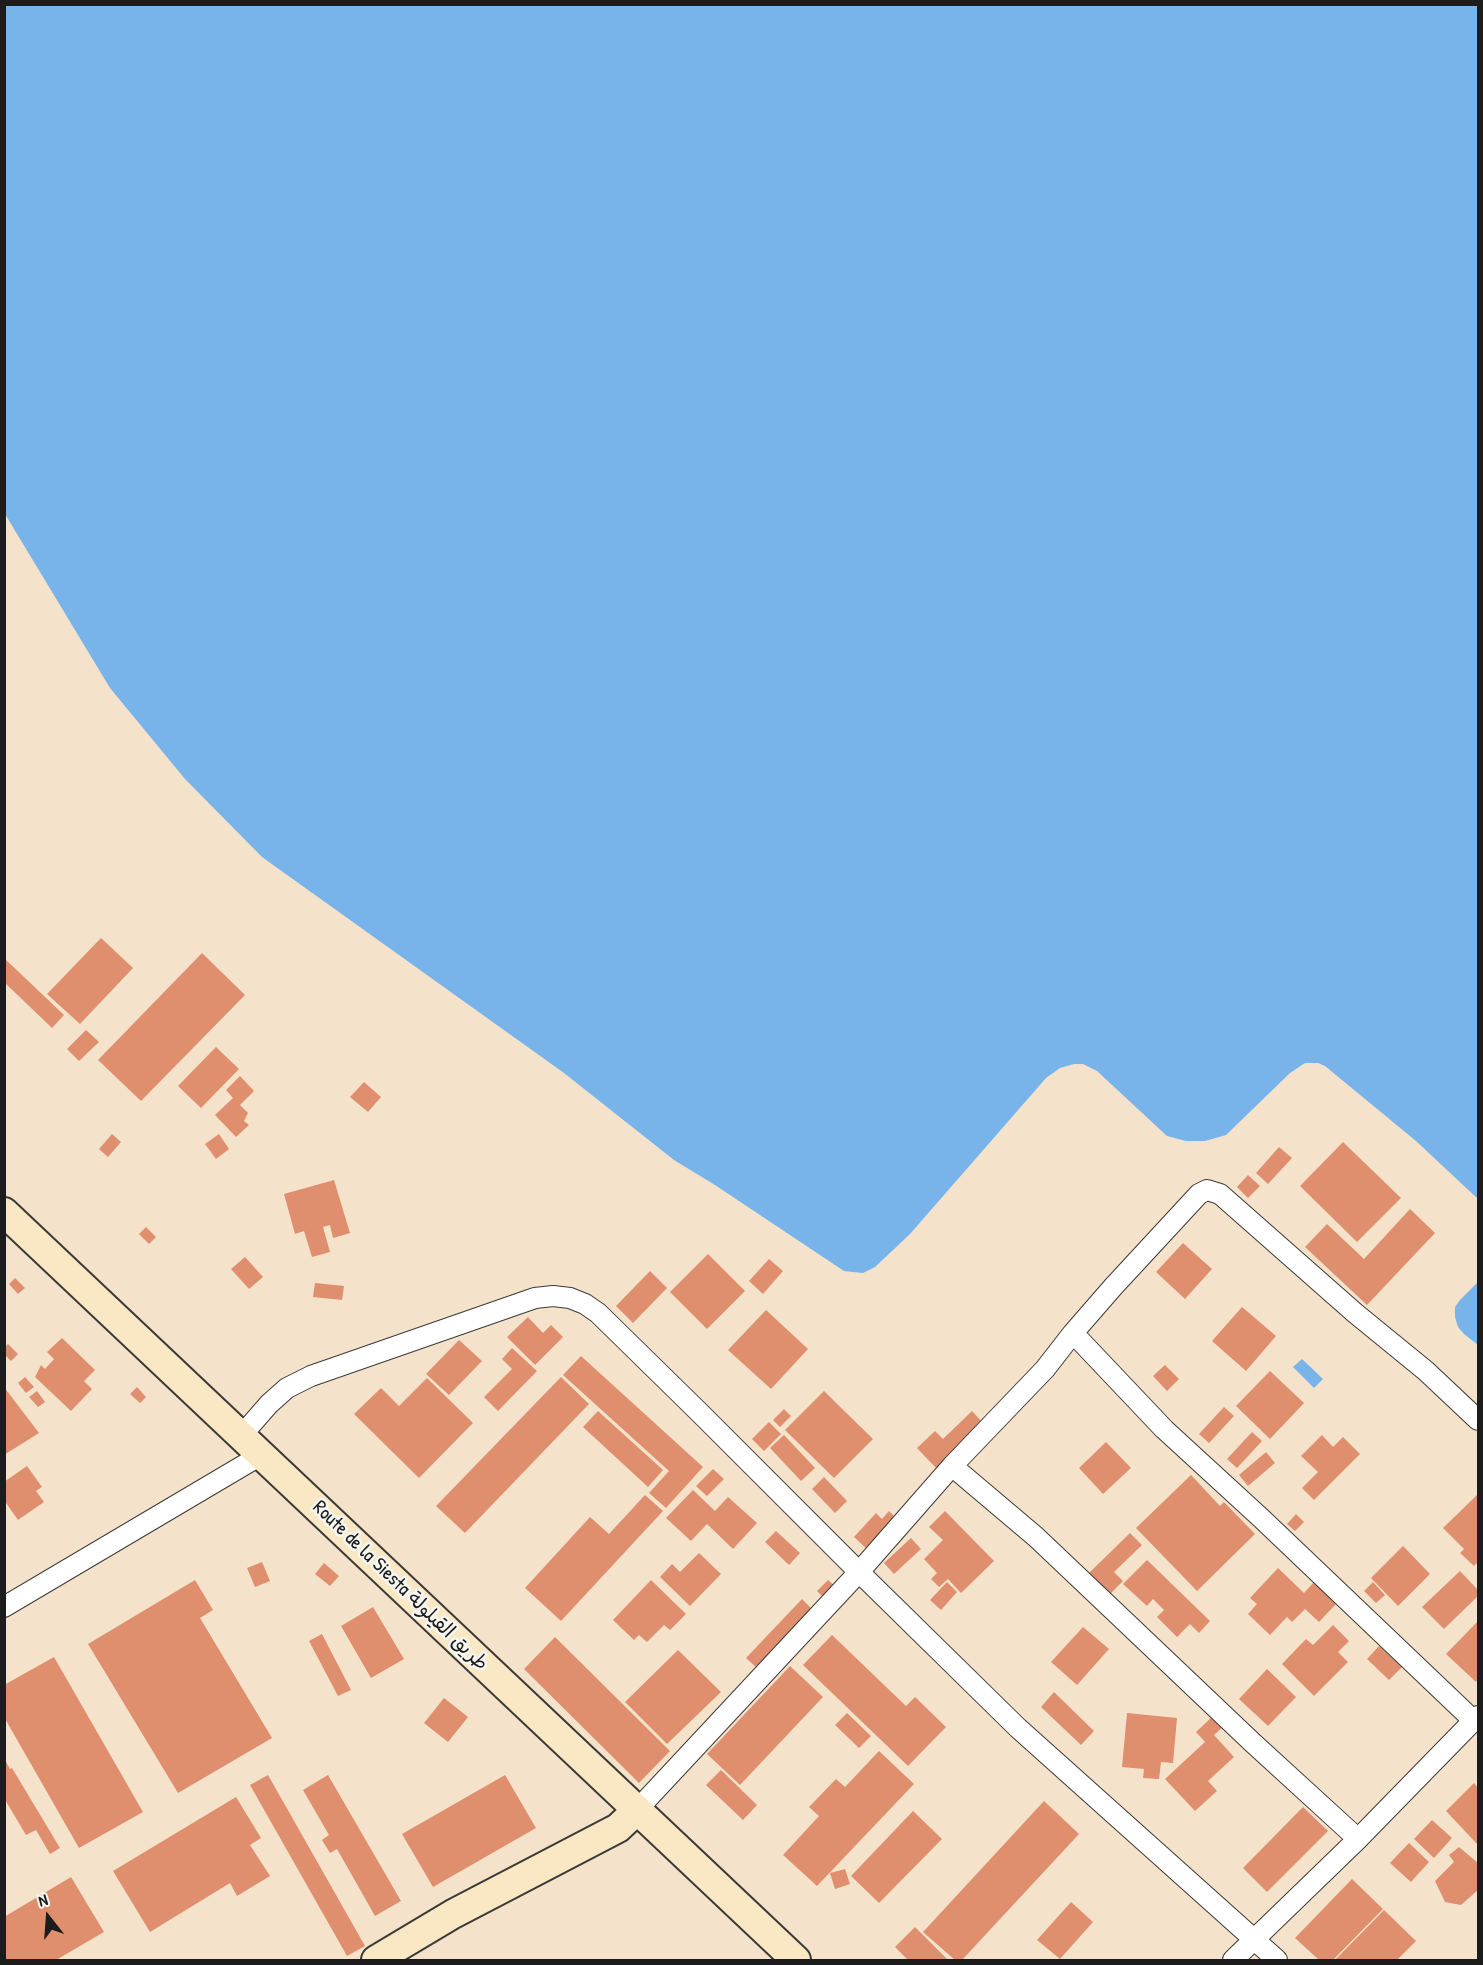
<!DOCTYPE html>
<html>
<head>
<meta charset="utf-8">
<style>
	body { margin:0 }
	#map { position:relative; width:1483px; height:1965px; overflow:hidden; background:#f4e2cb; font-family:"Patrick Hand",sans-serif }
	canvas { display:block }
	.frame { position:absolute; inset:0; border:6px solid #1c1c1c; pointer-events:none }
	.north { position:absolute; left:18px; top:1887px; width:60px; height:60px; -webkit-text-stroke:4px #f6f6f2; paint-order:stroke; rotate:343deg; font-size:16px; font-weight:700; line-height:24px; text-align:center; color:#1c1c1c }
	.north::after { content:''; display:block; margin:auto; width:21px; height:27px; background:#1c1c1c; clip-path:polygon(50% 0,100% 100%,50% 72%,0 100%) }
</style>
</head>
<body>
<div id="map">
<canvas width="1483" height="1965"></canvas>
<div class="frame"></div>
<div class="north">N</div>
</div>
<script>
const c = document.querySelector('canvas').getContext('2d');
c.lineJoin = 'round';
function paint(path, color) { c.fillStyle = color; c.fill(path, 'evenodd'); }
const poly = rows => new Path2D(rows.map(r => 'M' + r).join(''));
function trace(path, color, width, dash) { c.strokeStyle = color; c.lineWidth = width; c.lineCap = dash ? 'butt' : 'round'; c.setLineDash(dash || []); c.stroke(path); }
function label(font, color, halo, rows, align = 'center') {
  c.font = font + ' "Patrick Hand","Playpen Sans Arabic",sans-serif'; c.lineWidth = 5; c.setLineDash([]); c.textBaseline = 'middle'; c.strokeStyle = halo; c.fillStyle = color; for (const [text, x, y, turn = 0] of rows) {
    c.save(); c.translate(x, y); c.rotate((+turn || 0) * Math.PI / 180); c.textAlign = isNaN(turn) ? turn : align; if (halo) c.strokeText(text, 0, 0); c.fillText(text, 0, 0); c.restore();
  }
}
paint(poly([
	[5,4,1478,5,1478,1199,1416,1141,1325,1066,1318,1063,1305,1063,1290,1073,1226,1135,1205,1141,1186,1141,1167,1136,1097,1071,1083,1064,1074,1064,1060,1068,1046,1078,910,1234,875,1267,863,1273,844,1271,715,1185,674,1160,564,1073,262,857,185,779,110,688,5,514],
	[1478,1282,1478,1345,1464,1334,1458,1327,1455,1317,1455,1307,1460,1300],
	[1302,1359,1323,1379,1314,1388,1293,1367]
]), '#78b3e9');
paint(poly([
	[101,938,133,968,80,1024,47,994],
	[202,953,245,995,141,1101,98,1060],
	[4,958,64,1015,52,1028,4,982],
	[86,1030,99,1042,79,1061,67,1049],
	[216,1047,239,1069,201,1108,178,1086],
	[240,1076,254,1091,240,1105,248,1113,244,1121,249,1125,236,1137,215,1115,233,1098,226,1090],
	[364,1082,381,1097,368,1112,350,1097],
	[112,1134,121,1142,108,1157,99,1149],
	[219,1134,229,1149,216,1159,205,1144],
	[1343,1142,1401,1198,1357,1242,1300,1186],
	[1279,1147,1292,1158,1268,1184,1256,1173],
	[1248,1175,1260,1186,1248,1198,1237,1187],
	[334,1180,350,1233,333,1238,330,1225,323,1227,330,1252,312,1257,304,1231,295,1234,284,1194],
	[1410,1209,1435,1233,1367,1305,1305,1247,1327,1224,1364,1259],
	[146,1227,156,1237,149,1244,139,1234],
	[1183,1243,1212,1269,1185,1299,1156,1272],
	[708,1254,745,1291,707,1329,670,1292],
	[245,1257,263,1277,249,1289,231,1269],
	[769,1259,783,1271,763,1294,749,1281],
	[650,1271,667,1288,633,1323,616,1306],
	[15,1278,25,1288,18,1294,9,1284],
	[315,1283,344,1286,342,1300,313,1297],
	[1242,1307,1276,1336,1246,1371,1212,1341],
	[766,1310,808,1349,771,1389,728,1350],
	[528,1317,543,1333,551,1325,563,1337,535,1365,507,1337],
	[62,1338,95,1370,84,1381,92,1389,71,1411,35,1377,41,1365,45,1369,54,1359,47,1352],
	[459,1340,482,1361,449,1395,426,1374],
	[8,1344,18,1354,11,1361,4,1354,4,1348],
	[512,1348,537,1371,498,1411,484,1397,512,1369,502,1359],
	[581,1356,703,1467,666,1508,649,1493,669,1471,563,1375],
	[1165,1365,1179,1379,1167,1391,1153,1376],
	[1270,1371,1304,1403,1270,1439,1236,1406],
	[25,1377,34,1387,26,1393,18,1383],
	[561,1377,589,1404,465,1533,436,1506],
	[427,1378,473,1423,419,1478,354,1414,381,1388,399,1406],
	[4,1387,39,1433,4,1455],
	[137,1387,146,1397,140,1403,130,1394],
	[37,1391,45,1402,38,1407,29,1397],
	[824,1391,873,1439,834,1478,785,1430],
	[1224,1407,1234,1416,1209,1443,1199,1434],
	[784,1409,791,1416,780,1427,773,1420],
	[598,1411,663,1470,648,1487,583,1427],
	[972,1411,985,1425,938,1470,917,1448,935,1431,943,1439],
	[769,1422,781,1434,764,1451,752,1439],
	[1252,1432,1262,1441,1237,1468,1227,1459],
	[784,1435,815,1468,801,1481,770,1448],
	[1322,1435,1333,1447,1343,1437,1360,1454,1314,1500,1302,1488,1318,1472,1301,1456],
	[1106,1442,1131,1468,1103,1494,1079,1468],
	[1266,1452,1275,1463,1248,1486,1239,1475],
	[27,1466,42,1487,36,1491,44,1502,18,1520,4,1500,4,1482],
	[713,1469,724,1479,707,1496,696,1486],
	[1191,1475,1220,1506,1224,1502,1255,1534,1197,1591,1136,1528],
	[824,1477,847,1501,835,1513,812,1489],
	[693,1490,715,1511,728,1497,757,1523,733,1549,707,1524,691,1541,666,1518],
	[1478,1494,1478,1562,1474,1566,1460,1553,1464,1549,1443,1528],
	[645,1495,663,1511,561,1621,525,1588,590,1517,609,1534],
	[889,1511,898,1520,869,1551,854,1537,876,1513,882,1519],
	[945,1511,994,1561,961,1593,948,1579,939,1587,931,1579,937,1573,924,1559,943,1540,929,1527],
	[1296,1514,1304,1522,1295,1531,1287,1524],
	[776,1531,800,1553,789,1565,765,1542],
	[1130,1533,1142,1545,1114,1572,1123,1581,1109,1595,1088,1574],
	[911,1538,921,1549,894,1574,884,1563],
	[1403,1546,1430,1574,1398,1606,1371,1578],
	[699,1553,721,1574,690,1606,660,1577,672,1564,680,1572],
	[1147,1560,1210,1621,1199,1633,1190,1624,1177,1637,1157,1617,1164,1610,1153,1599,1147,1606,1123,1584],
	[262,1562,270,1581,255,1587,247,1568],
	[324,1563,339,1576,330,1586,315,1574],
	[1278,1568,1304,1593,1314,1582,1336,1604,1319,1622,1305,1609,1292,1622,1287,1617,1270,1635,1248,1614,1257,1604,1250,1598],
	[1460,1571,1478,1590,1478,1596,1444,1629,1422,1607],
	[195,1580,213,1610,200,1618,272,1738,178,1793,88,1644],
	[651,1580,686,1614,670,1630,664,1625,647,1642,639,1635,634,1640,613,1620],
	[828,1580,835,1586,824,1598,817,1591],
	[947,1582,957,1592,941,1610,930,1600],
	[1373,1582,1385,1595,1376,1603,1364,1591],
	[802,1599,813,1610,757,1668,746,1658],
	[373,1607,404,1659,371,1678,341,1626],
	[1478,1621,1478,1679,1476,1682,1446,1654],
	[1333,1625,1349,1641,1338,1652,1348,1662,1314,1696,1282,1664,1306,1639,1313,1645],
	[1083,1627,1109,1649,1077,1685,1051,1662],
	[322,1634,351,1690,338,1696,309,1641],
	[832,1635,906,1706,915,1697,946,1727,908,1766,803,1665],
	[555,1637,670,1751,639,1783,524,1669],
	[1379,1646,1402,1667,1389,1680,1367,1659],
	[678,1650,721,1692,667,1744,625,1702],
	[54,1657,143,1812,79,1848,4,1717,4,1685],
	[790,1666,823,1697,740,1785,707,1754],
	[1267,1669,1296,1697,1268,1726,1239,1699],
	[1054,1692,1094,1731,1081,1745,1041,1707],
	[444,1698,468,1717,448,1742,424,1723],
	[847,1713,871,1736,859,1748,835,1725],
	[1127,1713,1177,1718,1173,1763,1161,1762,1159,1779,1143,1778,1144,1769,1122,1767],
	[1214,1715,1224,1726,1214,1735,1234,1757,1208,1781,1217,1791,1195,1811,1165,1779,1205,1742,1196,1732],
	[879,1751,914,1784,817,1886,783,1855,819,1816,809,1807,836,1779,845,1787],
	[4,1758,10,1769,12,1768,60,1848,50,1854,36,1830,26,1835,4,1798],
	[721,1770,757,1805,743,1820,706,1785],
	[268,1775,365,1946,347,1956,250,1785],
	[328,1775,401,1901,375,1916,337,1849,330,1853,322,1840,329,1835,303,1790],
	[505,1775,536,1828,433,1887,402,1834],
	[1474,1783,1478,1788,1478,1845,1446,1811],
	[236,1797,261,1838,250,1845,270,1876,237,1896,230,1883,150,1932,113,1871],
	[1044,1801,1079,1834,962,1960,955,1960,923,1932],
	[1303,1807,1328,1831,1267,1892,1243,1868],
	[913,1811,942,1839,879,1903,851,1876],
	[1432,1820,1452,1838,1434,1858,1414,1839],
	[1409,1843,1429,1862,1411,1882,1390,1863],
	[1459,1847,1478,1863,1478,1890,1461,1905,1445,1902,1435,1881,1454,1862,1449,1855],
	[845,1869,850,1884,835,1889,830,1873],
	[71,1877,104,1932,56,1960,4,1960,4,1917],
	[1352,1879,1383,1909,1333,1960,1319,1960,1295,1938],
	[1071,1902,1093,1922,1060,1959,1037,1940],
	[1384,1910,1416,1941,1397,1960,1335,1960],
	[915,1927,948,1960,908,1960,895,1947]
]), '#df8f6e');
const street = poly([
	[1073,1333,1164,1429,1261,1518,1474,1721],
	[242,1435,269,1404,287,1388,311,1376,535,1298,553,1296,570,1298,585,1304,598,1313,701,1414,859,1572,1018,1728,1277,1960],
	[952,1466,1036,1537,1253,1743,1358,1839],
	[4,1607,261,1455],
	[636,1811,859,1572,952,1466,1045,1369,1073,1333,1113,1287,1199,1194,1207,1190,1220,1194,1355,1313,1426,1371,1478,1420],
	[1233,1960,1358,1839,1478,1716]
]);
const secondary = poly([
	[4,1212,796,1960],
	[376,1960,453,1914,618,1828,636,1811]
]);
trace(street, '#3c3a36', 22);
trace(secondary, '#3c3a36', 32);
trace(street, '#fff', 20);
trace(secondary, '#fae7c3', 28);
label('20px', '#1c1c1c', '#f6f6f2', [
	["Route de la Siesta طريق القيلولة",400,1586,44]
]);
</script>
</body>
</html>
